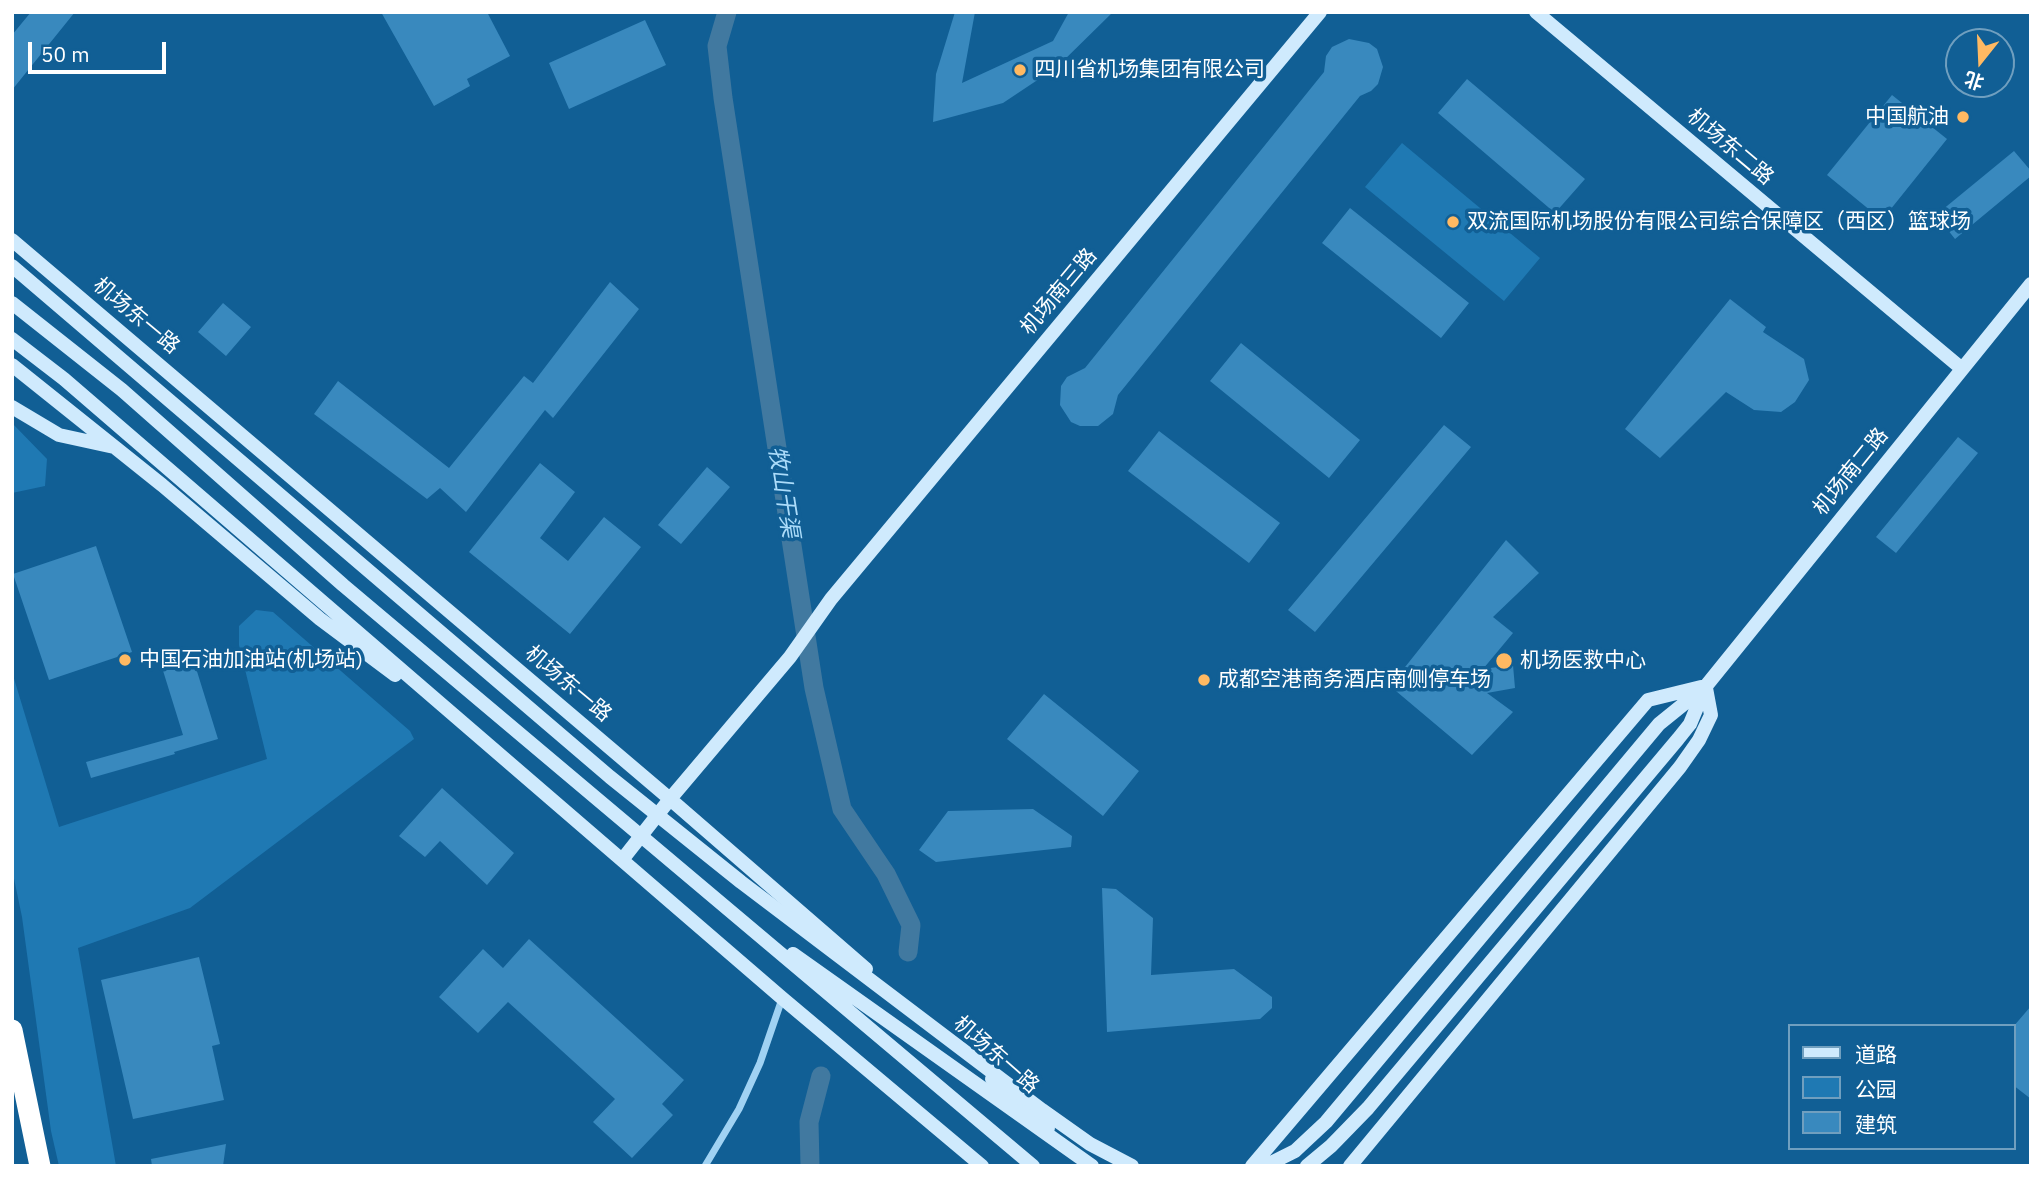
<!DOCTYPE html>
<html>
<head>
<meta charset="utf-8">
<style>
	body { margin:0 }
	#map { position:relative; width:2043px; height:1178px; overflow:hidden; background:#115f95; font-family:"IBM Plex Sans","Noto Sans SC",sans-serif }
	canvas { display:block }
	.frame { position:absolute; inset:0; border:14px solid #fff; pointer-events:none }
	.legend { position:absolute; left:1788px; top:1024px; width:228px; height:126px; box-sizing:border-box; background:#115f95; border:2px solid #709fbf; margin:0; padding:9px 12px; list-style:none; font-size:21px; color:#fff }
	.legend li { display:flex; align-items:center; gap:14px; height:35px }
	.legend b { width:35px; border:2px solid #709fbf }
	.north { position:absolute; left:1945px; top:28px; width:70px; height:70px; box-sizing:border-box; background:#115f95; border:2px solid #709fbf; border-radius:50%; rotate:198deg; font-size:19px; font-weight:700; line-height:28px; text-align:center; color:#fff }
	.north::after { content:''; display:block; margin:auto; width:24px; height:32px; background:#ffb962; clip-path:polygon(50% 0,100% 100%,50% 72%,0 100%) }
	.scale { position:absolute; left:28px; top:42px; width:138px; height:32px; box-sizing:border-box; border:4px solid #fff; border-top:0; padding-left:9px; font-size:21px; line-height:24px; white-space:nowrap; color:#fff; -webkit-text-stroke:5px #115f95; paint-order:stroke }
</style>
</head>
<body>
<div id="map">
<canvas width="2043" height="1178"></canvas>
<div class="frame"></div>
<ul class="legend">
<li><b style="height:9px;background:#cfeafd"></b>道路</li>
<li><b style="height:19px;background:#1f79b3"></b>公园</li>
<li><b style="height:19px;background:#3989be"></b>建筑</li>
</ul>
<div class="north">北</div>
<div class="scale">50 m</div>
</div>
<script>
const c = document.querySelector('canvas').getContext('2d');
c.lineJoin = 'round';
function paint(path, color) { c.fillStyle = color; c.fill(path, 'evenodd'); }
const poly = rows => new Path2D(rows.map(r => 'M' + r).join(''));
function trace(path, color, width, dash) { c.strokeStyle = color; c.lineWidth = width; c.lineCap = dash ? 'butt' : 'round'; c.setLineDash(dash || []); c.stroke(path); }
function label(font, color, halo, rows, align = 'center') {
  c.font = font + ' "IBM Plex Sans","Noto Sans SC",sans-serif'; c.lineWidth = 7; c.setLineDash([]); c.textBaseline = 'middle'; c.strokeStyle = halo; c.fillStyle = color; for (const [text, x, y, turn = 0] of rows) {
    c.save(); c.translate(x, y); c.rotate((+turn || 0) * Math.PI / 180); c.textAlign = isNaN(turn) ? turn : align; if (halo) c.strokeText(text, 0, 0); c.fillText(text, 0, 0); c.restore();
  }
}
paint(poly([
	[1402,143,1540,258,1504,301,1365,187],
	[12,423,47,459,45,486,12,493],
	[256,610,273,612,410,731,414,739,190,908,78,948,116,1166,59,1166,51,1131,22,917,12,869,12,672,59,827,267,759,239,645,239,626]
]), '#1f79b3');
trace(poly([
	[727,12,717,46,723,98,814,688,842,809,886,874,911,925,908,952],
	[810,1166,809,1122,821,1076]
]), '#4179a0', 19);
paint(poly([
	[31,12,75,12,12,90,12,35],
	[381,12,487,12,510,56,467,79,470,86,434,106],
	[955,12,975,12,962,83,1053,41,1069,12,1113,12,1057,67,1003,103,933,122,936,74],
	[645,20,666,65,569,109,549,63],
	[1349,39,1369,43,1377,49,1383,67,1378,84,1371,91,1360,96,1118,395,1113,414,1098,426,1080,426,1071,422,1060,405,1061,386,1067,377,1085,368,1324,72,1326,56,1332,47],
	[1467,79,1585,179,1555,213,1438,113],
	[1892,95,1947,139,1882,220,1827,175],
	[2014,151,2031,171,2031,176,1955,239,1936,215],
	[1350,208,1469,303,1441,338,1322,243],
	[610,282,639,309,553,418,545,410,466,512,440,488,427,499,314,414,338,381,449,468,524,376,533,383],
	[1730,299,1766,327,1763,332,1804,359,1809,380,1795,402,1781,412,1754,410,1726,392,1660,458,1625,429],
	[223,303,251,327,226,356,198,332],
	[1241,343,1360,440,1329,478,1210,381],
	[1444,425,1471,447,1315,632,1288,610],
	[1159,431,1280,523,1249,563,1128,471],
	[1958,437,1978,453,1896,553,1876,537],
	[540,463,575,492,540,538,568,561,604,517,641,547,570,634,469,552],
	[707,467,730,487,681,544,658,525],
	[1506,540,1539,573,1493,617,1513,633,1483,669,1513,665,1515,688,1487,693,1513,712,1472,755,1390,686],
	[96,546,132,652,49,680,13,574],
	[191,652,218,739,174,752,175,754,91,778,86,762,183,735,160,661],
	[1044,694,1139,771,1103,816,1007,739],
	[442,788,514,853,487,885,440,841,425,857,399,836],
	[1033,809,1072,836,1071,847,936,862,919,850,948,811],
	[1102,888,1116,889,1153,918,1151,975,1234,969,1272,997,1272,1008,1260,1019,1107,1032],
	[529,939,684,1080,662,1104,673,1115,632,1158,593,1122,615,1099,508,1002,478,1033,439,997,483,949,503,968],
	[199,957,220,1044,212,1046,224,1100,133,1119,101,980],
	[2031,1006,2031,1099,2013,1085,2013,1027],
	[226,1144,223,1166,152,1166,151,1159]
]), '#3989be');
trace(poly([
	[705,1166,739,1109,760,1063,782,999]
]), '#a0d2f3', 7);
trace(poly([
	[1536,12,1961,368],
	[12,240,670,799,866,969],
	[12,339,64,379,782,998,982,1166],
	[12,365,162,485,320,619,395,675],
	[12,407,59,435,114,447],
	[622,860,670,799,790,657,831,599,1320,12],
	[992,1079,1048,1128],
	[1252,1166,1648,700,1701,687],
	[1265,1166,1295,1151,1326,1122,1659,724,1706,686,2031,284],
	[1307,1166,1331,1146,1368,1108,1678,739,1690,724,1705,688],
	[1350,1166,1680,767,1699,740,1711,715,1706,688]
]), '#cfeafd', 14);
trace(poly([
	[12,1030,40,1166]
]), '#fff', 21);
trace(poly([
	[12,266,610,777,741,882,1042,1110,1090,1144,1132,1166],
	[12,303,122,390,343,585,1033,1166],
	[793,954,1092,1166]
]), '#cfeafd', 14);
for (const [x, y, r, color] of [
	[1020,70,7,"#ffb962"],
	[1963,117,7,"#ffb962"],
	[1453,222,7,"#ffb962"],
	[125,660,7,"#ffb962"],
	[1504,661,9,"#ffb962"],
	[1204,680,7,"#ffb962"]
]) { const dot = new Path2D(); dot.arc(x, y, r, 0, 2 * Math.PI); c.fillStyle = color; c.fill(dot); trace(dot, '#115f95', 2.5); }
label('21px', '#fff', '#115f95', [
	["四川省机场集团有限公司",1034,70],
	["中国航油",1949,117,"right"],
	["双流国际机场股份有限公司综合保障区（西区）篮球场",1467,222],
	["中国石油加油站(机场站)",139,660],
	["机场医救中心",1520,661],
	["成都空港商务酒店南侧停车场",1218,680]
], 'left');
label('21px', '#fff', '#115f95', [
	["机场东二路",1730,147,40],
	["机场南三路",1059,292,-50],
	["机场东一路",136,316,40],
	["机场南二路",1851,472,-51],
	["机场东一路",568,684,40],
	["机场东一路",996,1055,41]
]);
label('italic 23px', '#acdcfa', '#115f95', [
	["牧山干渠",783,492,81]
]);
</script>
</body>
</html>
